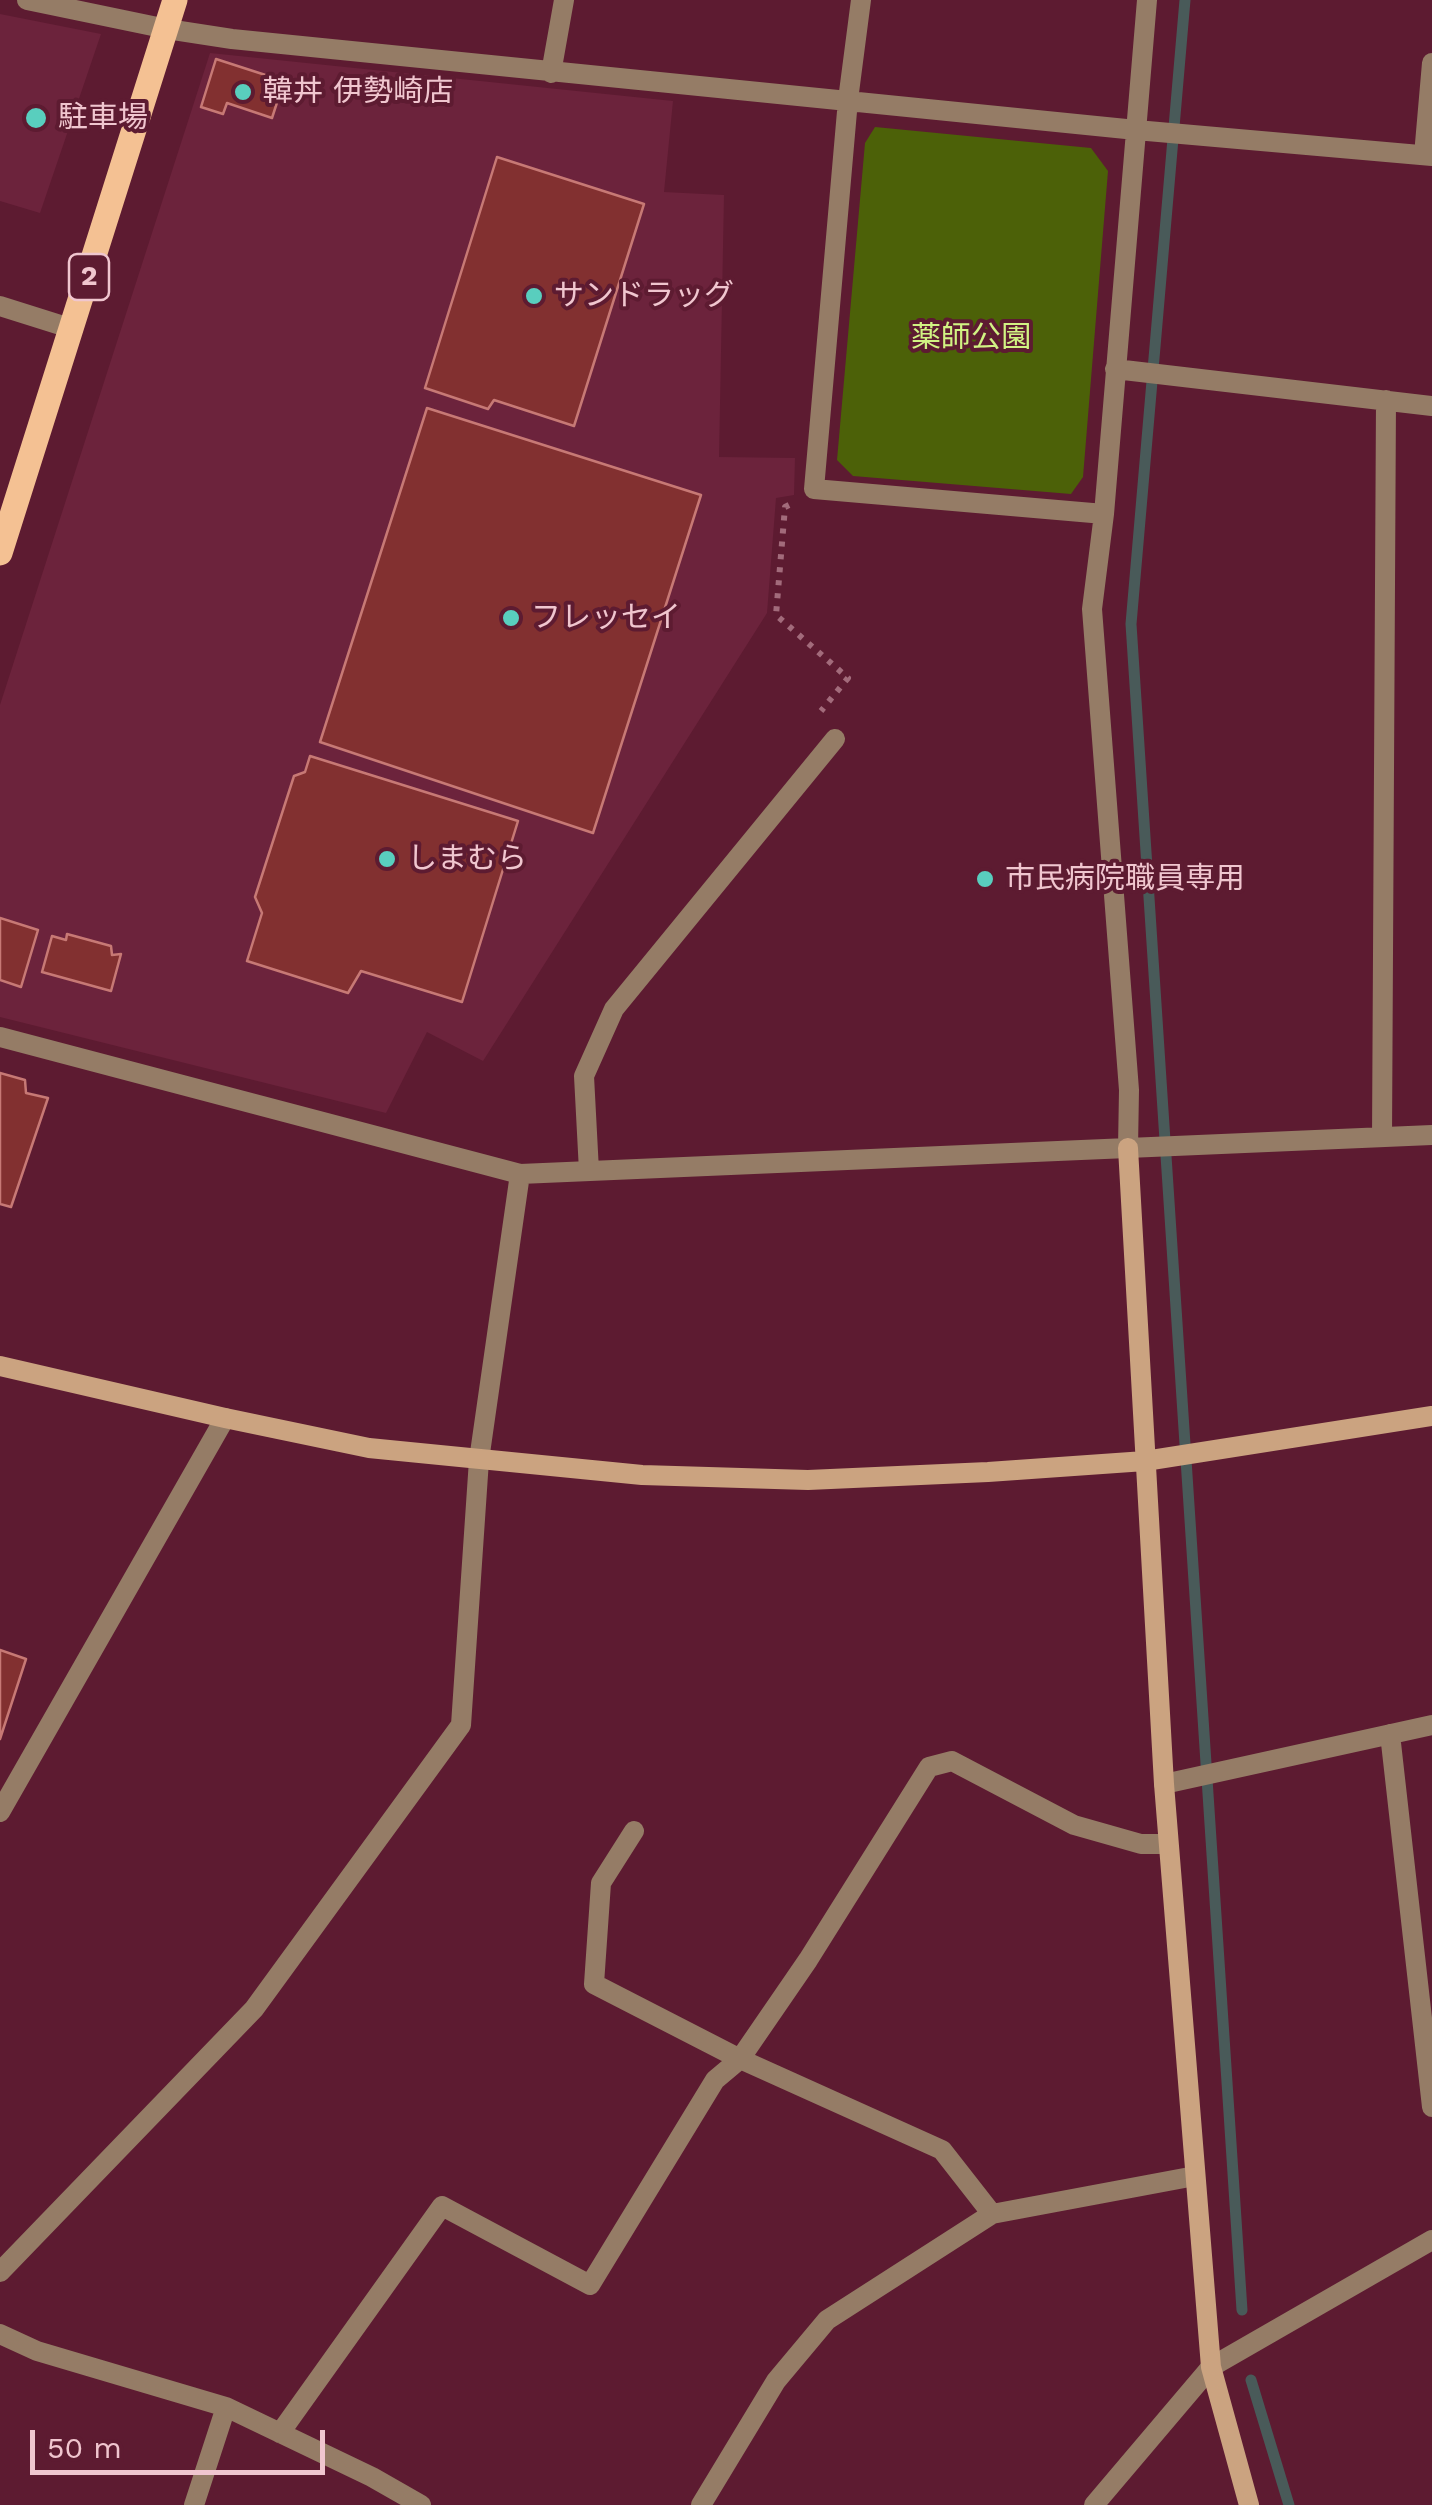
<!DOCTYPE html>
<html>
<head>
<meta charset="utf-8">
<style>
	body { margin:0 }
	#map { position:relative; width:1432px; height:2505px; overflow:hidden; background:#5d1b31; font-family:"Work Sans",sans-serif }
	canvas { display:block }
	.scale { position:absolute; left:30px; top:2430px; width:295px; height:45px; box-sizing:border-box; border:5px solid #f0c6cf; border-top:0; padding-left:12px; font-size:30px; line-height:35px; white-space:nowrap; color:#f0c6cf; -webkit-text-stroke:8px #5d1b31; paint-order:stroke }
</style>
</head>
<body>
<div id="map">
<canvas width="1432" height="2505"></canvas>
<div class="scale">50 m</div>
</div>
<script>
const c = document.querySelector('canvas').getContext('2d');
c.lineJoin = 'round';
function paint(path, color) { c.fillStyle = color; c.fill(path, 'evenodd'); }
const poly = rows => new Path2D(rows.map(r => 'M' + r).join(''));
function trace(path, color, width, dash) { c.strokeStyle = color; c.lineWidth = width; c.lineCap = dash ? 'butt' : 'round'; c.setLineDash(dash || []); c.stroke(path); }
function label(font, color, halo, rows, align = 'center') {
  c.font = font + ' "Work Sans","Noto Sans JP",sans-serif'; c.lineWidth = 8; c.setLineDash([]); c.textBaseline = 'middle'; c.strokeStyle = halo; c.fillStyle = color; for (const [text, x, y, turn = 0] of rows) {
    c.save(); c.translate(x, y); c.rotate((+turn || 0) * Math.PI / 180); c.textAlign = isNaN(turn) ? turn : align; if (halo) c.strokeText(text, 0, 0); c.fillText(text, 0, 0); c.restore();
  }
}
paint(poly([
	[0,14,101,34,40,213,0,201],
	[210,53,673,101,664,192,724,195,719,457,795,458,794,495,776,498,767,613,483,1061,427,1032,386,1113,0,1017,0,705]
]), '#6c233c');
paint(poly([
	[875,127,1091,148,1108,171,1083,477,1071,494,853,476,837,460,865,143]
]), '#4c6108');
trace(poly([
	[1185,0,1131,624,1242,2310],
	[1251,2380,1289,2505]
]), '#495a59', 11);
const building = poly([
	[216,59,284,81,272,118,227,103,223,114,201,107,216,59],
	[497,157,644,204,574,426,494,400,488,409,425,388,497,157],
	[427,408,701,495,593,833,320,742,427,408],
	[310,756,518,821,462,1002,361,971,348,993,247,961,262,913,255,897,294,776,305,772,310,756],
	[0,918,38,930,21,987,0,980,0,918],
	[67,934,111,946,112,955,121,954,111,991,42,972,52,936,66,940,67,934],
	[0,1073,25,1080,26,1093,48,1098,11,1207,0,1204,0,1073],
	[0,1650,26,1659,0,1739,0,1650]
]);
paint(building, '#823030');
trace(building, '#c77975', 2.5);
trace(poly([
	[789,505,785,507,776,615,848,678,821,711]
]), '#a26b7b', 6, [5, 8]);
trace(poly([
	[27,0,167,29,232,39,1136,130,1432,156],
	[861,0,848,100,814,489,1104,514],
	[551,73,564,0],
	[1424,155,1432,63],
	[0,306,73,329],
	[1115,369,1432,406],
	[0,1037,520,1174,1432,1135],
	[1382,1137,1386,400],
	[1128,1148,1129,1090,1092,609,1104,514,1147,0],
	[589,1171,584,1076,614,1009,835,739],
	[1390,1734,1432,2107],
	[1164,1784,1432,1725],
	[0,1812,225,1418],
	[634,1831,601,1883,594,1984,740,2059,942,2150,992,2214],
	[0,2272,254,2009,461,1725,479,1460,520,1174],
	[0,2334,37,2351,226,2407,372,2477,421,2505],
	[280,2433,442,2206,590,2285,715,2080,740,2059,808,1960,929,1767,952,1761,1074,1825,1141,1844,1168,1844],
	[194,2505,226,2407],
	[701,2505,776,2381,827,2320,992,2214,1195,2176],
	[1094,2505,1211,2367,1432,2240]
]), '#957c66', 20);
trace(poly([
	[1128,1148,1164,1784,1211,2367,1249,2505],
	[0,1366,225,1418,369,1448,642,1475,808,1480,988,1472,1145,1461,1432,1416]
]), '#cba380', 20);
trace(poly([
	[0,553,175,0]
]), '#f4c193', 25);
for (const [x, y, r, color] of [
	[243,92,10,"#59cebe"],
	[36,118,12,"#59cebe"],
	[534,296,10,"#59cebe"],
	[511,618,10,"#59cebe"],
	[387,859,10,"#59cebe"],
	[985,879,10,"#59cebe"]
]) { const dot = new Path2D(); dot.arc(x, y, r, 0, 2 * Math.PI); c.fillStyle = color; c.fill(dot); trace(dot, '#5d1b31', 4); }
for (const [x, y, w] of [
	[89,277,40]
]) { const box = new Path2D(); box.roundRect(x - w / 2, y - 23, w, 46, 8); c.fillStyle = '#5d1b31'; c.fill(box); trace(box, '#f0c6cf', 2.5); }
label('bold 28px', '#f0c6cf', null, [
	["2",89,277]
]);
label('30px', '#f0c6cf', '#5d1b31', [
	["韓丼 伊勢崎店",263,92],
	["駐車場",58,118],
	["サンドラッグ",554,296],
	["フレッセイ",531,618],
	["しまむら",407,859],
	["市民病院職員専用",1005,879]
], 'left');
label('30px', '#d1f383', '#5d1b31', [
	["薬師公園",971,338]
]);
</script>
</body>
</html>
